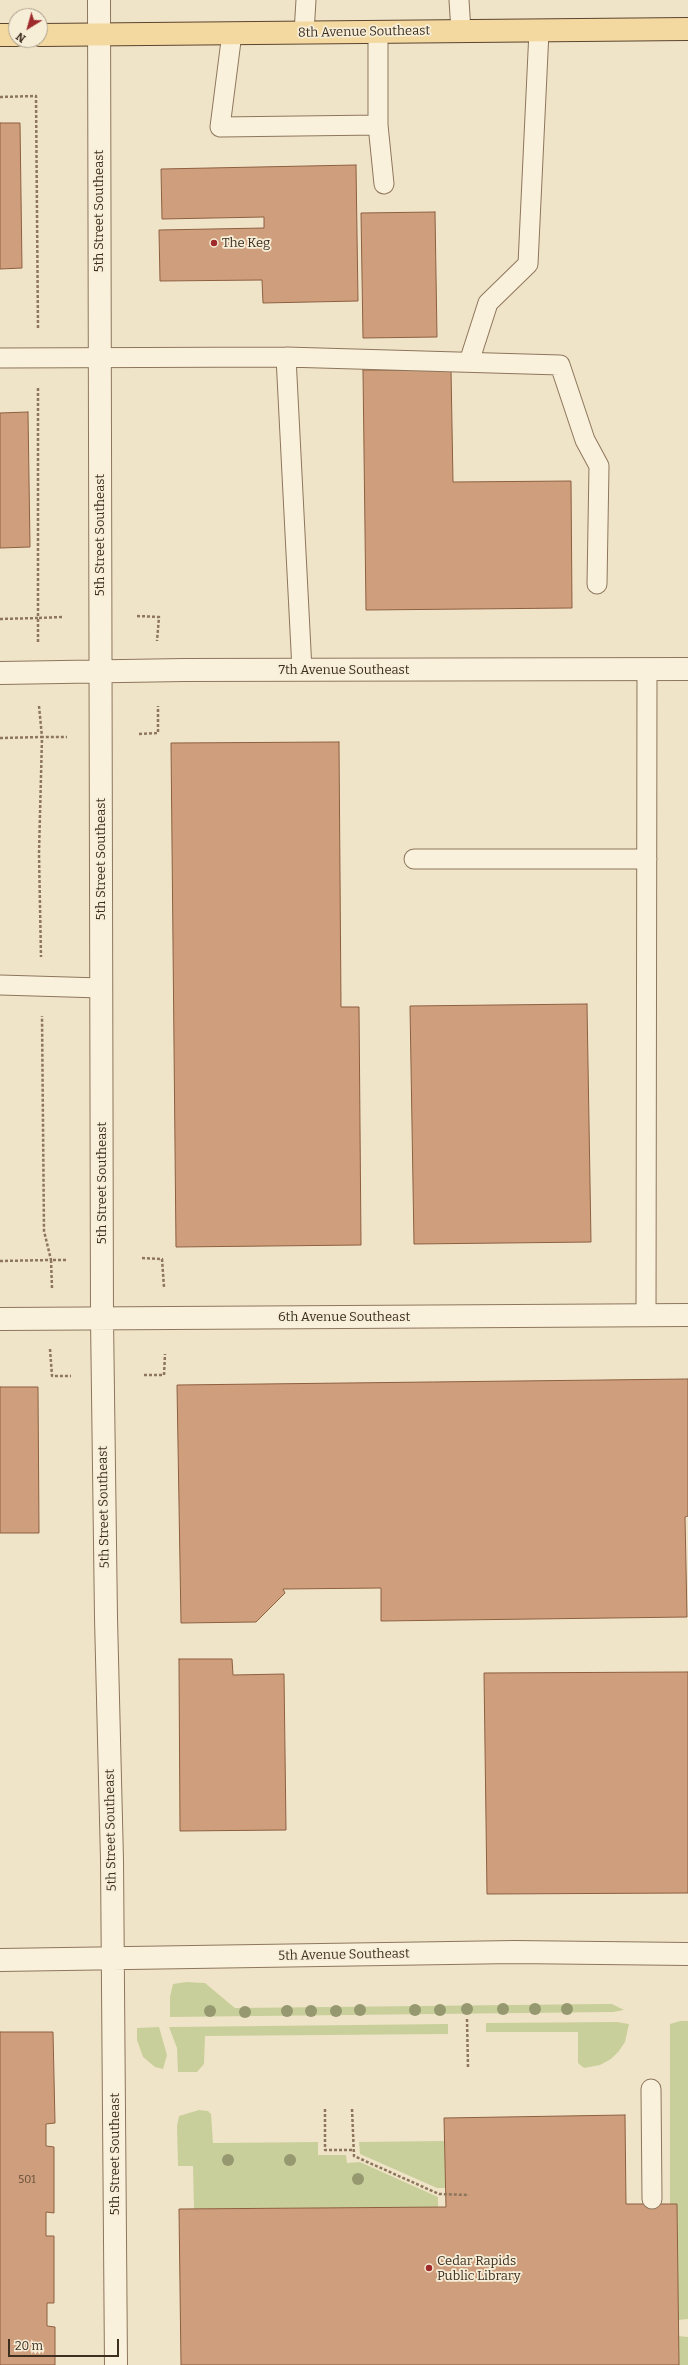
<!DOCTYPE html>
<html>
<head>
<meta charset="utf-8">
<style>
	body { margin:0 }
	#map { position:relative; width:688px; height:2365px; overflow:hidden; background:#f0e4c8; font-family:Bitter,serif }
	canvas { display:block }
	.north { position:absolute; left:8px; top:8px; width:40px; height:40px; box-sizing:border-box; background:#f7eed8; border:1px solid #ada18e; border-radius:50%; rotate:217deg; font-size:11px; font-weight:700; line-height:16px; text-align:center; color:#3d2e20 }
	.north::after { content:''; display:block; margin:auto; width:14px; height:18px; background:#9e2a2b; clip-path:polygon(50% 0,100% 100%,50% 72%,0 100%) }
	.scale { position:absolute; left:8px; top:2339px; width:111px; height:18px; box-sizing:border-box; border:2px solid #3d2e20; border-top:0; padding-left:5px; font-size:12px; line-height:14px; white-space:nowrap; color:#3d2e20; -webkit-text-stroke:3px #f7eed8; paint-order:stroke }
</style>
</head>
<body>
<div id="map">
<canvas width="688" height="2365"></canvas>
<div class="north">N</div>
<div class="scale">20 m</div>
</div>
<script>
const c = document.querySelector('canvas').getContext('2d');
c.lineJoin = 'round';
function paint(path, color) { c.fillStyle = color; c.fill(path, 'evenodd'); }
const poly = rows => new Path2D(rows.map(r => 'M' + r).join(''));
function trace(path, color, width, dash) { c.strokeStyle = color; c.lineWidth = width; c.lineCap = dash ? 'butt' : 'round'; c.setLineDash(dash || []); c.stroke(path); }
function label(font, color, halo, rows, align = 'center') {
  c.font = font + ' Bitter,serif'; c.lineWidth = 3.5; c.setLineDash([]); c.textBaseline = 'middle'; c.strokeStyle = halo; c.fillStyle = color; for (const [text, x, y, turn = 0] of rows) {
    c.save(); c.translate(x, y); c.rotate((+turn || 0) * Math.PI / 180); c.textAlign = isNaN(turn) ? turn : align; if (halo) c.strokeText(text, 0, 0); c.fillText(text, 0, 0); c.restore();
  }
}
paint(poly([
	[186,1982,205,1983,235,2008,602,2004,612,2004,624,2010,613,2012,170,2017,170,1997,173,1984],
	[680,2021,688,2021,688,2319,678,2320,677,2205,670,2204,670,2024],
	[617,2022,629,2024,625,2042,619,2051,611,2059,600,2065,584,2068,578,2063,578,2032,486,2032,486,2023],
	[448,2024,448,2034,205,2036,204,2064,197,2072,178,2072,177,2048,169,2027],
	[159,2027,167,2055,163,2069,155,2067,143,2057,137,2040,137,2028],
	[199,2110,208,2111,211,2114,213,2143,318,2142,318,2155,346,2155,347,2163,360,2162,438,2197,438,2207,194,2209,193,2166,178,2166,177,2126,179,2116],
	[444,2141,446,2188,437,2188,360,2154,359,2142],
	[679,2336,688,2337,688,2365,679,2365]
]), '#c9cf9b');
const building = poly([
	[0,123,20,123,22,268,0,269,0,123],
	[356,165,358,301,263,303,262,280,160,281,159,230,264,228,264,217,162,219,161,169,356,165],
	[435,212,437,337,363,338,361,213,435,212],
	[363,370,451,370,453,482,571,481,572,608,366,610,363,370],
	[28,412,30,547,0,548,0,413,28,412],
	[339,742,341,1007,359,1007,361,1245,176,1247,171,743,339,742],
	[587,1004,591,1242,414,1244,410,1006,587,1004],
	[688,1379,688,1516,685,1517,687,1617,381,1621,381,1588,283,1589,285,1593,256,1622,181,1623,177,1385,688,1379],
	[0,1387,38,1387,39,1533,0,1533,0,1387],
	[179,1659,232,1659,233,1675,284,1674,286,1830,180,1831,179,1659],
	[688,1672,688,1893,487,1894,484,1673,688,1672],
	[0,2032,53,2032,55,2123,46,2124,46,2146,54,2147,54,2213,46,2212,46,2236,54,2236,54,2303,47,2303,47,2326,55,2327,55,2365,0,2365,0,2032],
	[625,2115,626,2204,677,2204,679,2365,181,2365,179,2209,446,2207,444,2118,625,2115]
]);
paint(building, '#cf9f7d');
trace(building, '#8d5f41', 1);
const service = poly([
	[459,0,461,31],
	[378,32,378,125,384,184],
	[232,33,220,127,378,125],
	[304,33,306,0],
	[286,357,560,365,585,440,599,466,597,584],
	[0,358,286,357,302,670],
	[469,362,488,303,528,264,539,31],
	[414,859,647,859],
	[0,985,101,988],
	[646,1315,647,669],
	[651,2089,652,2199]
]);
const minor = poly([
	[99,0,102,1319,106,1618,112,1860,116,2365],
	[0,673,184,670,688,669],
	[0,1319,688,1315],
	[0,1960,514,1952,688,1954]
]);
const primary = poly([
	[0,35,16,35],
	[40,35,688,29]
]);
trace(service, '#8d765c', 21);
trace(minor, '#8d765c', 24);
trace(primary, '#5b4430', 24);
trace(poly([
	[0,97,36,96,38,328],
	[137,616,159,617,157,641],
	[0,619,38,618,38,387],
	[38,642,38,618,62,617],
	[39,706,42,737,67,737],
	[139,734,158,733,158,706],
	[0,738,42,737,39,853,41,957],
	[142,1258,162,1259,164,1287],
	[0,1261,51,1260,44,1231,42,1016],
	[52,1288,51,1260,68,1260],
	[50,1349,52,1376,71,1376],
	[144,1375,164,1375,165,1354],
	[467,2019,468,2067],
	[325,2109,325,2150,353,2150],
	[352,2109,354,2156,439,2194,469,2195]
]), '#8d765c', 2.5, [3, 2]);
trace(service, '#faf1dc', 19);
trace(minor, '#faf1dc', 22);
trace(primary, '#f3d9a0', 22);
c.fillStyle = '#96986f';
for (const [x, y] of [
	[467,2009],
	[503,2009],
	[535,2009],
	[567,2009],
	[360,2010],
	[415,2010],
	[440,2010],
	[210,2011],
	[287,2011],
	[311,2011],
	[336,2011],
	[245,2012],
	[228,2160],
	[290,2160],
	[358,2179]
]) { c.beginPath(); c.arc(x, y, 6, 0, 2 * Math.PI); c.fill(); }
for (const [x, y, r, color] of [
	[214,243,4,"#9e2a2b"],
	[429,2268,4,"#9e2a2b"]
]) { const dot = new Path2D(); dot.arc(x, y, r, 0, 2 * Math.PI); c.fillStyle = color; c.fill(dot); trace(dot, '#f7eed8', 1.5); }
label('11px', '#624a37', null, [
	["501",27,2180]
]);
label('13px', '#3d2e20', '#f7eed8', [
	["8th Avenue Southeast",364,32,-1],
	["5th Street Southeast",99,211,-90],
	["5th Street Southeast",100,535,-90],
	["7th Avenue Southeast",344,670],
	["5th Street Southeast",101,859,-90],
	["5th Street Southeast",102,1183,-90],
	["6th Avenue Southeast",344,1317],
	["5th Street Southeast",104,1507,-91],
	["5th Street Southeast",111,1830,-91],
	["5th Avenue Southeast",344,1955,-1],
	["5th Street Southeast",115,2154,-90]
]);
label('13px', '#3d2e20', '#f7eed8', [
	["The Keg",222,243],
	["Cedar Rapids",437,2261],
	["Public Library",437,2276]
], 'left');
</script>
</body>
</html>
